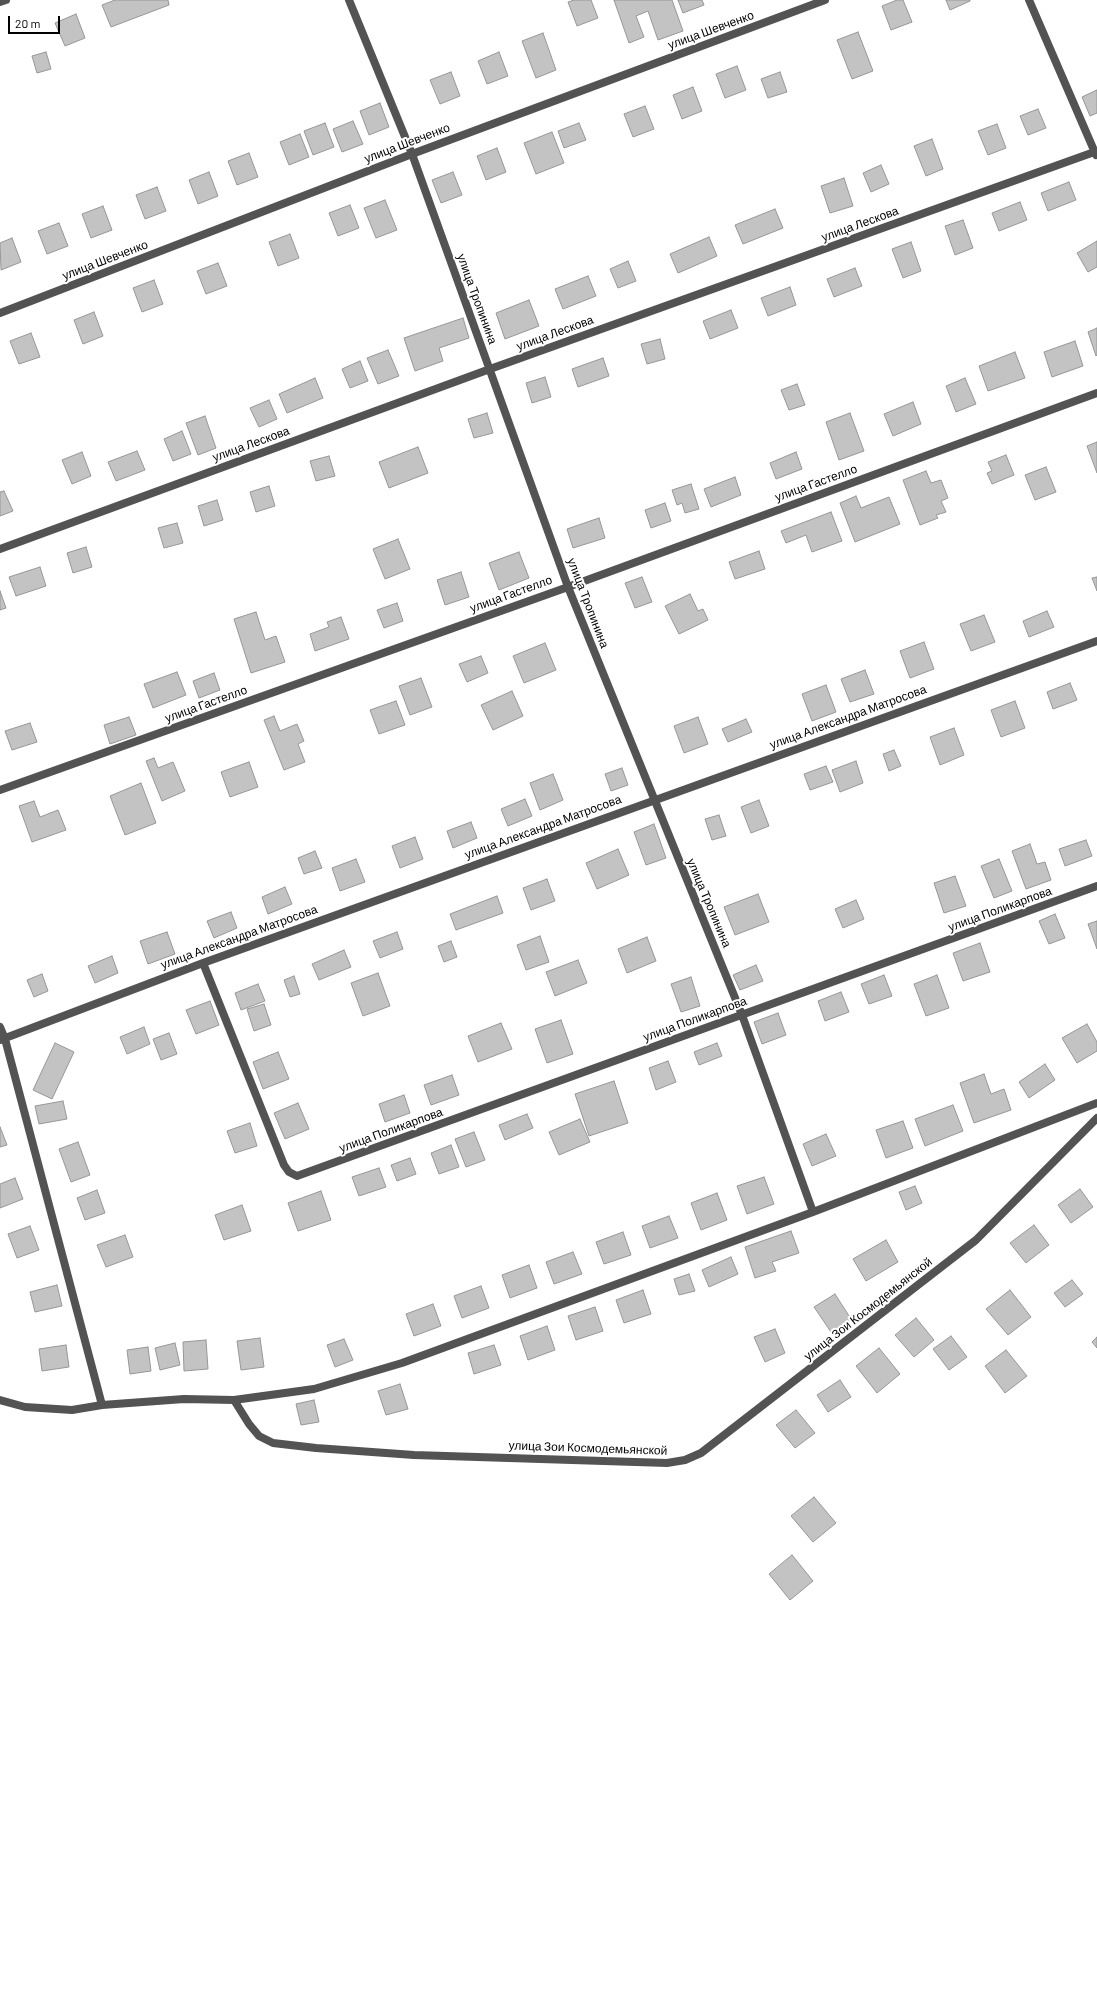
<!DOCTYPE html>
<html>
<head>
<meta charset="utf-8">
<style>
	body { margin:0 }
	#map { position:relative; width:1097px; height:1989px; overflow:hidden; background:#fff; font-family:Barlow,sans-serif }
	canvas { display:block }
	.scale { position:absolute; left:8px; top:16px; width:52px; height:18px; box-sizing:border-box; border:2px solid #000; border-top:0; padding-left:5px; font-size:12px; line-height:14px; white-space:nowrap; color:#000; -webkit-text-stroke:3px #fff; paint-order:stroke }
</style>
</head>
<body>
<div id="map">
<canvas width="1097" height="1989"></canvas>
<div class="scale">20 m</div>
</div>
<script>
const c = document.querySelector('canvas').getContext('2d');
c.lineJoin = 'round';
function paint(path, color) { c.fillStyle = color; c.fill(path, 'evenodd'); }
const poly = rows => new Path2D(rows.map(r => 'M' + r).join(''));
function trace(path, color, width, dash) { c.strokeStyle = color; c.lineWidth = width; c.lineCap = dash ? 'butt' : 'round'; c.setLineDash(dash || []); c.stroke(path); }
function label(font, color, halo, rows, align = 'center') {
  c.font = font + ' Barlow,sans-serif'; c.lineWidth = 4; c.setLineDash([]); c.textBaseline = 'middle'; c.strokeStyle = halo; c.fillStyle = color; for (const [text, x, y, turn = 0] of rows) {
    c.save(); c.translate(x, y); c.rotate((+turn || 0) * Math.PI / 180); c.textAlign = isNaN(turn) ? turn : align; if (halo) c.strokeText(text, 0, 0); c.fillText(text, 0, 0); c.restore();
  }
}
const building = poly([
	[115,0,168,0,169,5,111,27,102,5,115,0],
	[574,0,591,0,598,18,577,26,568,2,574,0],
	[614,0,672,0,683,31,658,40,648,11,636,16,644,37,629,43,614,0],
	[678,0,702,0,704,5,683,13,678,0],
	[897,0,903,0,912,22,891,30,882,6,897,0],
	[946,0,970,0,970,1,950,10,946,0],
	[76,14,85,38,65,46,55,23,76,14],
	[858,32,873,71,852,79,837,40,858,32],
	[543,33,556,70,536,78,522,41,543,33],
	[46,52,51,69,37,73,32,56,46,52],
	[499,52,508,76,487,84,478,61,499,52],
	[737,66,746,90,725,98,716,74,737,66],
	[451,72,460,96,440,104,430,80,451,72],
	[780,72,787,92,768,98,761,79,780,72],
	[693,87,702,111,682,119,673,95,693,87],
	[1097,90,1097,113,1090,116,1082,97,1097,90],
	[380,103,389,127,369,135,360,111,380,103],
	[645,106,654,129,633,137,624,114,645,106],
	[1038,109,1046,128,1028,135,1020,116,1038,109],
	[353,121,363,144,342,152,333,129,353,121],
	[325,123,334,147,313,155,304,131,325,123],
	[579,123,586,140,564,148,558,131,579,123],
	[997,124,1006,148,988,155,978,131,997,124],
	[552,132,564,163,536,174,524,143,552,132],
	[300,134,309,157,289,165,280,142,300,134],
	[932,139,943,169,926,176,914,146,932,139],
	[497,148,506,172,486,180,477,156,497,148],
	[249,153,258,177,237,185,228,161,249,153],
	[881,165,889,184,871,192,863,173,881,165],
	[209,172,218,196,198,204,189,180,209,172],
	[453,172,462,195,441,203,432,180,453,172],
	[844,178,853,206,830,213,821,186,844,178],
	[1069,182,1076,200,1048,211,1041,193,1069,182],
	[157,187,166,211,145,219,136,195,157,187],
	[385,200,397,230,376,238,364,208,385,200],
	[1020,202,1027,220,999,231,992,213,1020,202],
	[350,205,359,228,338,236,329,213,350,205],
	[103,206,112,230,91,238,82,214,103,206],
	[775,209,783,228,743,244,735,225,775,209],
	[963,220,973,248,955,255,945,226,963,220],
	[59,223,68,246,47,254,38,231,59,223],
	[290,234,299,258,278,266,269,242,290,234],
	[709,237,717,256,678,273,670,254,709,237],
	[12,238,21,262,1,270,0,243,12,238],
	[1097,241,1097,267,1088,272,1077,253,1097,241],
	[911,242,921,271,903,278,892,249,911,242],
	[628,261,636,281,618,288,610,269,628,261],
	[218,263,227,286,206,294,197,271,218,263],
	[855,268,862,286,834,297,827,279,855,268],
	[588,276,596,296,563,309,555,289,588,276],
	[154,280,163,304,142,312,133,288,154,280],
	[790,287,796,305,768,316,761,298,790,287],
	[529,300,539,326,505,339,496,313,529,300],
	[731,310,738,328,710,339,703,321,731,310],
	[94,312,103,336,83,344,74,320,94,312],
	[463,318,469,338,439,348,443,361,415,371,404,338,463,318],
	[1097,328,1097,355,1096,356,1088,332,1097,328],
	[31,333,40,357,19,364,10,341,31,333],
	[660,339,665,359,647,364,641,344,660,339],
	[1075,341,1083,366,1052,377,1044,352,1075,341],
	[388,350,399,376,378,384,367,358,388,350],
	[1015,352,1025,378,988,391,979,366,1015,352],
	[603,358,609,376,578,387,572,369,603,358],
	[360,361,368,381,350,388,342,369,360,361],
	[545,377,551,397,532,403,526,383,545,377],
	[315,378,323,398,287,413,279,394,315,378],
	[965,378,976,404,956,412,946,386,965,378],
	[797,384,805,405,789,410,781,390,797,384],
	[269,400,277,419,259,427,250,408,269,400],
	[913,402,921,424,893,436,884,414,913,402],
	[487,413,493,433,474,438,468,419,487,413],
	[850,413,864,451,839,460,826,422,850,413],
	[205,416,216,448,198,455,186,423,205,416],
	[182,431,191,454,173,461,164,439,182,431],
	[1097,442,1097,473,1087,446,1097,442],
	[418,447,428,473,389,488,379,462,418,447],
	[137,451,145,470,116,481,108,462,137,451],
	[82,452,91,476,72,484,62,460,82,452],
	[796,452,802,469,776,479,770,463,796,452],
	[1006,455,1014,475,992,484,987,473,992,471,988,462,1006,455],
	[329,456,335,476,316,481,310,461,329,456],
	[1046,467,1056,492,1035,500,1025,475,1046,467],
	[926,471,931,483,941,480,948,498,941,501,946,512,936,515,938,518,920,525,903,480,926,471],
	[735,477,741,495,711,507,704,489,735,477],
	[691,484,699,509,685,513,682,503,677,505,672,490,691,484],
	[269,486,275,506,256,512,250,492,269,486],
	[4,491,13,511,0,516,0,492,4,491],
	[856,496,861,508,889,497,900,524,855,542,840,503,856,496],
	[217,500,223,520,204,526,198,506,217,500],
	[665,503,671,521,651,528,645,510,665,503],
	[831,512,842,541,812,552,806,535,786,543,781,531,831,512],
	[599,518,605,538,573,548,567,529,599,518],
	[177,523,183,543,164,548,158,528,177,523],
	[398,539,410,569,385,579,373,549,398,539],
	[86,547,92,567,73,573,67,553,86,547],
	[759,551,765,569,735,579,729,562,759,551],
	[519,552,529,578,499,590,489,563,519,552],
	[40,567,46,586,16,596,9,577,40,567],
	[461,572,469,597,445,605,437,580,461,572],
	[642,577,652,602,635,608,625,583,642,577],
	[1097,577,1097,591,1092,578,1097,577],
	[0,591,6,608,0,610,0,591],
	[690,594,698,611,703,609,708,620,679,634,665,606,690,594],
	[397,603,403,621,384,628,377,610,397,603],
	[1047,611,1054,627,1029,637,1023,621,1047,611],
	[256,612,265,640,276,636,285,662,251,673,234,619,256,612],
	[984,615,995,642,971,651,960,624,984,615],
	[341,617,349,639,315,651,310,634,329,627,327,622,341,617],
	[924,642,934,669,910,678,900,651,924,642],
	[545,643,556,670,524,683,513,656,545,643],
	[481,656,488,673,467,682,459,664,481,656],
	[865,670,874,694,850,702,841,679,865,670],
	[177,672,186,695,153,708,144,684,177,672],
	[214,673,220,690,199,698,193,681,214,673],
	[421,678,432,707,410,715,399,686,421,678],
	[1070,683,1077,700,1053,709,1047,692,1070,683],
	[826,685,836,712,812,721,802,694,826,685],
	[512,691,523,716,493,730,481,705,512,691],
	[396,701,405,725,379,734,370,710,396,701],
	[1015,701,1025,728,1001,737,991,710,1015,701],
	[274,716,280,731,297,724,304,741,298,744,305,762,284,770,264,720,274,716],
	[129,717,136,735,110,744,104,725,129,717],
	[698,717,708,744,684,753,674,726,698,717],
	[746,719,752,732,728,742,722,729,746,719],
	[30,723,37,742,12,750,5,731,30,723],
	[954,728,964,755,940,765,930,737,954,728],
	[894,750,901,766,889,771,883,754,894,750],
	[154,758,158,768,173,762,185,791,162,801,146,761,154,758],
	[856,761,863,783,840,792,832,770,856,761],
	[249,762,258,787,230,797,221,772,249,762],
	[826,766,833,782,810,790,804,774,826,766],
	[622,768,628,785,611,791,605,774,622,768],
	[553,774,563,800,540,810,530,783,553,774],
	[141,783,156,823,125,835,110,796,141,783],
	[525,799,532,816,508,826,501,809,525,799],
	[759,800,769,826,751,833,741,807,759,800],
	[34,801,40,817,58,810,66,830,32,842,19,806,34,801],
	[719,815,726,836,712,840,705,819,719,815],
	[471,822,477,838,453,848,447,831,471,822],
	[654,824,666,858,646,865,634,832,654,824],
	[415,837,423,859,400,868,392,846,415,837],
	[1086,840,1092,856,1065,866,1059,849,1086,840],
	[1030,844,1037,864,1045,862,1051,880,1026,889,1012,851,1030,844],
	[618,849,629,875,597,889,586,863,618,849],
	[315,851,322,868,304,874,298,858,315,851],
	[356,859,365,882,340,891,332,868,356,859],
	[999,859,1012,891,994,898,981,866,999,859],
	[955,876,966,906,944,913,934,883,955,876],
	[547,879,555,901,531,910,523,888,547,879],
	[285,887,292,904,268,914,262,897,285,887],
	[758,894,769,922,735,935,724,907,758,894],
	[497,896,503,913,456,930,450,914,497,896],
	[856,900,864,919,843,928,835,909,856,900],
	[231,912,237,928,214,938,207,921,231,912],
	[1055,914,1065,938,1049,944,1039,921,1055,914],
	[1097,921,1097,949,1088,924,1097,921],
	[167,932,175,954,148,964,140,941,167,932],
	[397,932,403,949,380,958,373,941,397,932],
	[540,936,549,962,526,970,517,945,540,936],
	[647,937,656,961,627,973,618,949,647,937],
	[451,941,457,957,444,962,438,946,451,941],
	[980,943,990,972,963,981,953,953,980,943],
	[344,950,351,967,319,980,312,964,344,950],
	[112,956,118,973,95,983,88,966,112,956],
	[578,960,587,983,555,996,546,972,578,960],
	[756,965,763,981,740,990,733,975,756,965],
	[378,973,390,1006,363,1016,351,983,378,973],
	[42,974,48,991,34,997,27,980,42,974],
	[884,975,892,996,869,1004,861,984,884,975],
	[937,975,949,1008,926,1016,914,984,937,975],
	[294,976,300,994,290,997,284,980,294,976],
	[691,977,700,1006,681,1012,671,984,691,977],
	[258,984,265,1001,241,1010,235,993,258,984],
	[841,992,849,1012,825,1021,818,1001,841,992],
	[210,1001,219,1025,196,1034,186,1010,210,1001],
	[264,1004,271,1025,254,1031,247,1009,264,1004],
	[778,1013,786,1035,762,1044,754,1022,778,1013],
	[561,1020,573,1054,547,1063,535,1029,561,1020],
	[501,1023,512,1049,478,1062,468,1036,501,1023],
	[1087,1024,1097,1042,1097,1051,1077,1063,1062,1038,1087,1024],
	[144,1027,150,1044,127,1054,120,1037,144,1027],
	[169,1033,177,1054,161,1060,153,1039,169,1033],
	[55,1043,74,1052,52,1099,33,1090,55,1043],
	[717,1043,722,1056,699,1065,694,1052,717,1043],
	[278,1052,289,1079,263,1089,253,1062,278,1052],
	[668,1061,676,1082,656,1090,649,1068,668,1061],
	[1045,1064,1055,1080,1029,1098,1019,1082,1045,1064],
	[984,1074,991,1094,1004,1089,1011,1110,974,1123,960,1083,984,1074],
	[452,1075,459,1095,431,1105,424,1085,452,1075],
	[614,1081,628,1123,589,1136,575,1094,614,1081],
	[404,1095,410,1113,385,1122,379,1104,404,1095],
	[63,1101,67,1119,39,1124,35,1106,63,1101],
	[298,1103,309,1129,285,1139,274,1113,298,1103],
	[953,1105,963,1131,925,1146,915,1119,953,1105],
	[527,1114,533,1128,505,1140,499,1125,527,1114],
	[580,1119,590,1142,559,1155,549,1132,580,1119],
	[903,1121,913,1148,886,1158,876,1130,903,1121],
	[250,1123,257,1146,235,1153,227,1131,250,1123],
	[0,1127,7,1145,0,1147,0,1127],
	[474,1132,485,1160,466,1167,455,1139,474,1132],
	[826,1134,836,1156,812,1166,803,1144,826,1134],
	[78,1142,90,1175,71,1182,59,1149,78,1142],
	[451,1145,459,1167,439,1174,431,1153,451,1145],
	[410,1158,416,1174,397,1181,391,1165,410,1158],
	[379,1168,386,1187,359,1196,352,1177,379,1168],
	[764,1177,774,1204,747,1214,737,1186,764,1177],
	[15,1178,23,1199,0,1208,0,1184,15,1178],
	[915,1186,922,1203,906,1210,899,1192,915,1186],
	[1080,1189,1093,1207,1071,1223,1058,1205,1080,1189],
	[97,1190,105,1213,85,1220,77,1198,97,1190],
	[321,1191,331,1220,298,1231,288,1203,321,1191],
	[717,1193,727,1220,701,1230,691,1203,717,1193],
	[242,1205,251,1231,224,1240,215,1215,242,1205],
	[669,1216,678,1238,650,1248,642,1226,669,1216],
	[1034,1225,1049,1245,1026,1263,1010,1243,1034,1225],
	[30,1226,39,1250,17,1258,8,1234,30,1226],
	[791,1231,799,1253,772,1262,776,1271,755,1278,745,1247,791,1231],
	[623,1232,631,1255,604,1264,596,1242,623,1232],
	[125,1235,133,1257,106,1267,97,1245,125,1235],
	[886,1240,898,1262,866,1281,853,1259,886,1240],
	[573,1252,582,1274,554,1284,546,1262,573,1252],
	[731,1257,738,1274,709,1287,702,1270,731,1257],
	[529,1265,537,1288,510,1298,502,1275,529,1265],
	[689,1274,695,1291,679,1295,674,1279,689,1274],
	[1072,1280,1083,1294,1065,1307,1054,1293,1072,1280],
	[57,1285,62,1306,35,1312,30,1292,57,1285],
	[481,1286,489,1308,462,1318,454,1296,481,1286],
	[643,1290,651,1314,624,1323,616,1300,643,1290],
	[1010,1290,1031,1317,1008,1335,986,1309,1010,1290],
	[835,1294,851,1319,831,1332,814,1307,835,1294],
	[433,1304,441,1326,414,1336,406,1314,433,1304],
	[595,1307,603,1331,576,1340,568,1316,595,1307],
	[916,1318,934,1340,914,1357,895,1335,916,1318],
	[547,1326,555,1350,528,1360,520,1336,547,1326],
	[775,1329,785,1353,765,1362,754,1337,775,1329],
	[951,1336,967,1357,949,1370,933,1349,951,1336],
	[1097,1337,1097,1348,1092,1342,1097,1337],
	[260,1338,264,1367,241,1370,237,1341,260,1338],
	[344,1339,353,1360,335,1367,327,1345,344,1339],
	[206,1340,208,1369,184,1371,183,1342,206,1340],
	[175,1343,180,1365,160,1370,155,1348,175,1343],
	[66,1345,69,1367,42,1371,39,1349,66,1345],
	[494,1345,501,1365,474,1374,468,1353,494,1345],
	[148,1347,151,1371,130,1374,127,1350,148,1347],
	[879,1348,900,1374,877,1393,856,1366,879,1348],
	[1006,1350,1027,1376,1005,1393,985,1366,1006,1350],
	[840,1380,851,1397,828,1412,817,1395,840,1380],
	[400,1384,408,1409,386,1415,378,1391,400,1384],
	[314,1400,319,1422,301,1425,296,1404,314,1400],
	[796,1410,815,1433,795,1448,776,1425,796,1410],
	[814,1497,836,1523,813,1542,791,1516,814,1497],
	[792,1555,813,1581,790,1600,769,1574,792,1555]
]);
paint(building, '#c3c3c3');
trace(building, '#979797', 1);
trace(poly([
	[349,0,412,154,568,587,742,1015,813,1212],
	[1029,0,1096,155],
	[0,313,412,154,825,0],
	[0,549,490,369,1097,151],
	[0,790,568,587,1097,393],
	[203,963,284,1165,289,1172,297,1176,1097,886],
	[0,1027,5,1039,102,1405],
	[0,1040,203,963,1097,641],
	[0,1400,25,1407,72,1410,102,1405,184,1399,234,1400,249,1424,259,1436,273,1443,316,1448,414,1455,667,1463,685,1460,701,1453,976,1240,1097,1118],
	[234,1400,314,1389,402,1363,813,1212,1097,1103]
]), '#535353', 8);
trace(poly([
	[0,2,6,0]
]), '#535353', 8);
label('12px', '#000', '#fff', [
	["улица Шевченко",711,30,-20],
	["улица Шевченко",407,143,-21],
	["улица Лескова",860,224,-20],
	["улица Шевченко",105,260,-21],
	["улица Тропинина",477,299,70],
	["улица Лескова",555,333,-20],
	["улица Лескова",251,444,-20],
	["улица Гастелло",816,483,-20],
	["улица Гастелло",511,594,-20],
	["улица Тропинина",588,603,69],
	["улица Гастелло",206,704,-20],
	["улица Александра Матросова",848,717,-20],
	["улица Александра Матросова",543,827,-20],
	["улица Тропинина",709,903,67],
	["улица Поликарпова",1000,909,-20],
	["улица Александра Матросова",239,937,-20],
	["улица Поликарпова",695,1019,-20],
	["улица Поликарпова",391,1130,-20],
	["улица Зои Космодемьянской",868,1309,-38],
	["улица Зои Космодемьянской",588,1448,2]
]);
</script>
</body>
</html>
